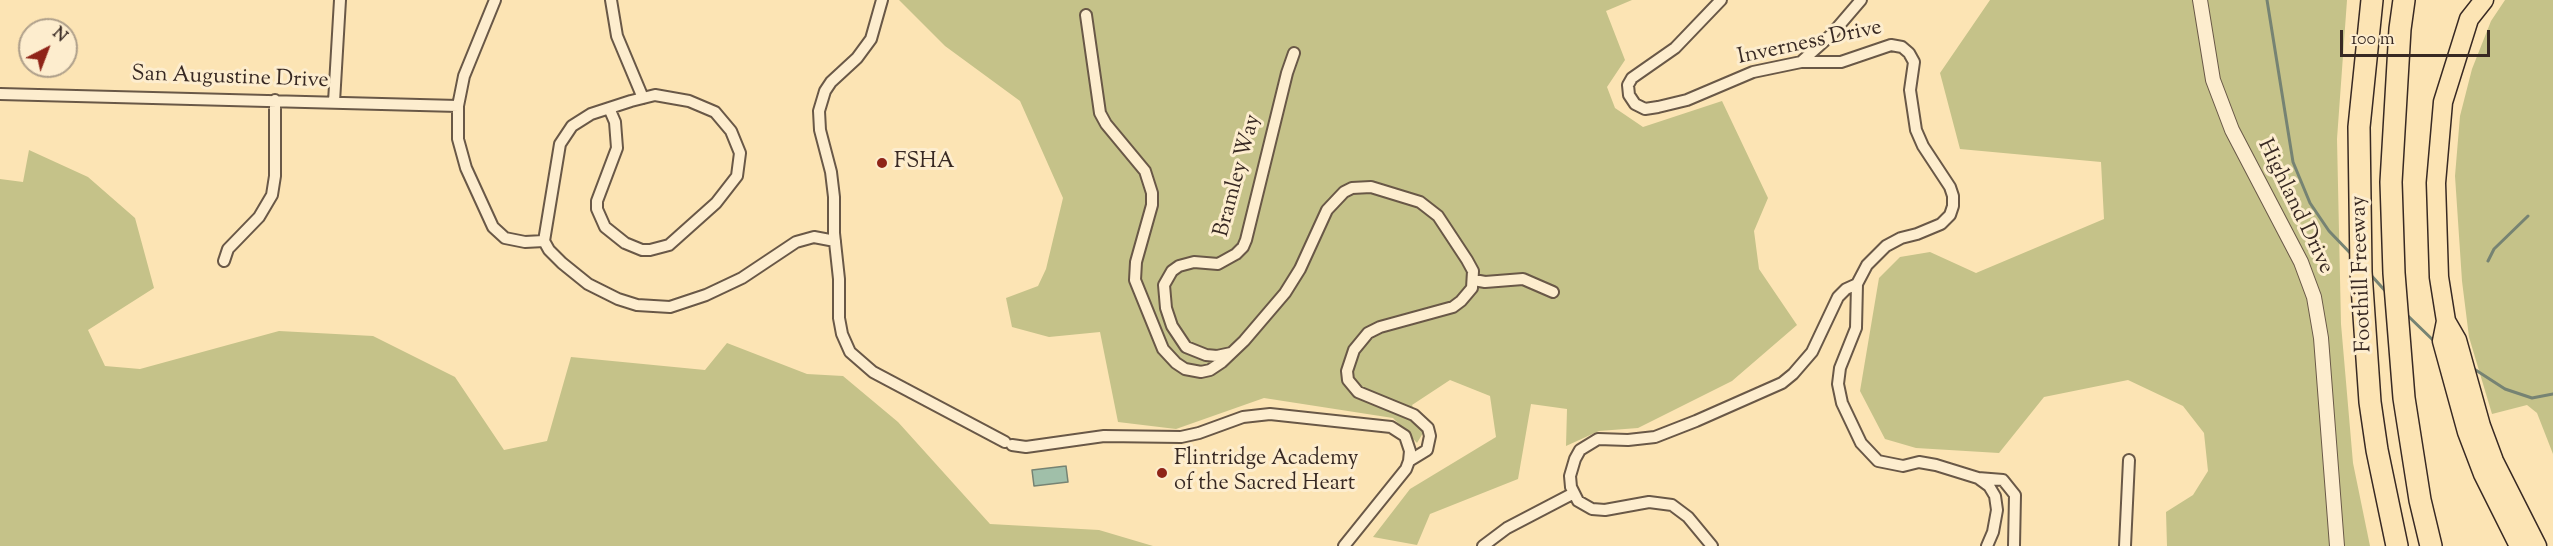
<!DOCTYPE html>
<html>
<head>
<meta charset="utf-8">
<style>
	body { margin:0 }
	#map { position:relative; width:2553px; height:546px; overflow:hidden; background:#fce4b4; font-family:"Sorts Mill Goudy",serif }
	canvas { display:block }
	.north { position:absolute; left:18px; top:18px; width:60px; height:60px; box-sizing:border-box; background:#fdedce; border:2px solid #ae9f8a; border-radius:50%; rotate:42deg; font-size:16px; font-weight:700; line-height:24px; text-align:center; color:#382923 }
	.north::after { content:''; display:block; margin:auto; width:21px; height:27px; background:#8f2418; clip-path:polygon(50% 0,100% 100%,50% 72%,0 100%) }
	.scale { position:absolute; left:2340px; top:30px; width:150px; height:27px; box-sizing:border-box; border:3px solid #382923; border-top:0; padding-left:8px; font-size:18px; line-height:21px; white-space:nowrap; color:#382923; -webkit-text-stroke:4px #fdedce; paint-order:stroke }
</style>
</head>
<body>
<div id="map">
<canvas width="2553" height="546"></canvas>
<div class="north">N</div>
<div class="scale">100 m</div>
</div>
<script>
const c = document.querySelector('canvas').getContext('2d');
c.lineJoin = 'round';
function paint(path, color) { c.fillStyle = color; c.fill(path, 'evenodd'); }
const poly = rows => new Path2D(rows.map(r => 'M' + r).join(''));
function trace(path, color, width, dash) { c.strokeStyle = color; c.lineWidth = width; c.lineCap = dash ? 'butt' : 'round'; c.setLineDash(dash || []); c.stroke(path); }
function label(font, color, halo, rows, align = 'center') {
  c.font = font + ' "Sorts Mill Goudy",serif'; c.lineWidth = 6; c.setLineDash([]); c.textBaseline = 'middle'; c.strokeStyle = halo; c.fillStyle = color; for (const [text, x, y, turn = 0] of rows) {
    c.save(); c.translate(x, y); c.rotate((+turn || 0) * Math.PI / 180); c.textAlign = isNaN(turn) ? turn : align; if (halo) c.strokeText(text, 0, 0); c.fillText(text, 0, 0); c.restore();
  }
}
paint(poly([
	[899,0,1632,0,1606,11,1625,60,1607,87,1615,108,1643,127,1722,101,1768,198,1754,231,1759,269,1797,325,1732,381,1638,428,1599,431,1566,446,1567,409,1531,404,1518,479,1430,514,1417,545,1373,537,1410,489,1496,437,1490,396,1450,380,1412,405,1423,433,1417,443,1393,418,1264,398,1176,429,1118,422,1100,332,1049,337,1012,327,1006,298,1038,286,1046,269,1063,198,1020,101,945,46],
	[1990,0,2347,0,2337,139,2341,324,2353,463,2370,546,2167,546,2166,512,2193,495,2208,471,2204,433,2183,406,2128,380,2044,397,1999,453,1916,448,1885,439,1860,391,1879,278,1900,257,1930,252,1976,273,2104,219,2101,162,1960,149,1940,73],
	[2505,0,2553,0,2553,454,2537,413,2527,405,2492,414,2469,337,2462,281,2455,176,2460,116,2472,69,2491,21],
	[29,150,88,177,135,218,154,288,88,330,105,366,140,369,279,331,373,336,455,377,504,450,547,441,571,357,705,370,727,343,807,374,843,376,898,422,990,524,1099,530,1153,546,0,546,0,179,23,182]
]), '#c5c289');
const water = poly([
	[1066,466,1068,482,1034,486,1032,470,1066,466]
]);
paint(water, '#a0bfa9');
trace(water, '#768373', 1.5);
trace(poly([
	[2267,0,2293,162,2310,203,2329,231,2353,256],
	[2488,261,2494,249,2528,216],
	[2370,274,2388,294],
	[2406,314,2436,343],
	[2471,367,2505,389,2532,398,2553,394]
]), '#768373', 3);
const minor = poly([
	[495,0,464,76,458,106,458,139,466,168,493,227,505,238,525,242,544,241,549,250,562,263,588,284,618,299,637,305,670,307,706,295,742,278,796,242,814,237,835,241],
	[611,0,617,36,643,98],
	[882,0,871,39,857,58,831,82,825,91,819,111,820,130,831,172,834,197,834,233,839,279,839,318,842,334,850,352,873,372,1005,442],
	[1721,0,1675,48,1632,78,1628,85,1629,95,1635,104,1645,109,1658,107,1687,100,1753,72,1801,62,1841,62,1891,45,1902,47,1909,53,1914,62,1910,90,1916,130,1923,146,1950,187,1953,196,1953,206,1950,215,1941,224,1917,234,1901,238,1886,246,1867,265,1857,284,1856,328,1840,368,1838,384,1842,403,1861,443,1878,461,1903,466,1919,462,1936,465,1978,478,1989,486,1995,496,1997,510,1993,532,1987,546],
	[1086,15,1100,113,1106,124,1145,171,1152,193,1152,205,1136,262,1135,280,1163,349,1176,363,1185,369,1201,372,1210,370,1222,362,1244,341,1285,293,1300,269,1327,210,1344,192,1352,188,1371,187,1420,202,1438,216,1467,260,1473,271,1472,288,1461,301,1453,307,1380,327,1368,333,1354,350,1347,371,1348,380,1358,392,1414,415,1428,428,1430,436,1427,450,1409,461],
	[1801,62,1831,35,1861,0],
	[0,94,458,106],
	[334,102,340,0],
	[544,241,560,144,572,126,591,114,631,101,655,95,689,101,715,112,731,131,740,153,737,176,716,203,669,245,650,250,642,250,625,243,605,227,597,209,597,201,617,148,615,122,609,108],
	[224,261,228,249,259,217,272,195,275,176,275,100],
	[1474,280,1485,282,1523,279,1553,292],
	[1231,353,1217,356,1206,355,1186,347,1172,326,1166,308,1164,285,1172,271,1179,266,1194,262,1218,264,1236,254,1243,247,1246,240,1287,73,1294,53],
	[1012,445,1026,447,1104,436,1181,437,1199,433,1243,417,1270,414,1391,427,1405,436,1410,451,1409,461,1406,469,1344,546],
	[1978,478,2003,480,2015,495,2014,546],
	[1483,546,1507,528,1574,493],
	[1712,546,1688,517,1672,505,1649,502,1605,510,1592,509,1578,501,1571,487,1570,476,1575,459,1580,450,1598,439,1628,440,1655,437,1696,421,1782,383,1793,374,1812,352,1838,297,1846,289,1857,284],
	[2125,546,2129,460]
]);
const tertiary = poly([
	[2200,0,2213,80,2232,130,2301,262,2314,297,2321,338,2337,546]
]);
const primary = poly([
	[2484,0,2469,19,2443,102,2436,183,2439,277,2446,321,2442,341,2467,432,2483,474,2519,546],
	[2446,321,2457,340,2481,426,2494,461,2537,546]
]);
const motorway = poly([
	[2372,0,2359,127,2361,272,2370,402,2377,450,2397,546],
	[2404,0,2400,29,2391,182,2394,273,2404,398,2420,500,2431,546]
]);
trace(minor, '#695847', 14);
trace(tertiary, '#695847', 16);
trace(primary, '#382923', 21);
trace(motorway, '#382923', 24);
trace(minor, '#fdedce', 10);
trace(tertiary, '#fdedce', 14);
trace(primary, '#fce4b4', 18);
trace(motorway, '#fce4b4', 21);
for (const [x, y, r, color] of [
	[882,163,6,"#8f2418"],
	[1162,473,6,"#8f2418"]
]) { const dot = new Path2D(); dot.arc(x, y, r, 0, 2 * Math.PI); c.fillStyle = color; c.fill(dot); trace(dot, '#fdedce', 2); }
label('22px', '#382923', '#fdedce', [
	["Inverness Drive",1810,44,-12],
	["San Augustine Drive",230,79,2],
	["Bramley Way",1239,176,-75],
	["Highland Drive",2294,207,64],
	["Foothill Freeway",2363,274,-92]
]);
label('22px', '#382923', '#fdedce', [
	["FSHA",894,163],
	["Flintridge Academy",1174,460],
	["of the Sacred Heart",1174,485]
], 'left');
</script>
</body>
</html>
